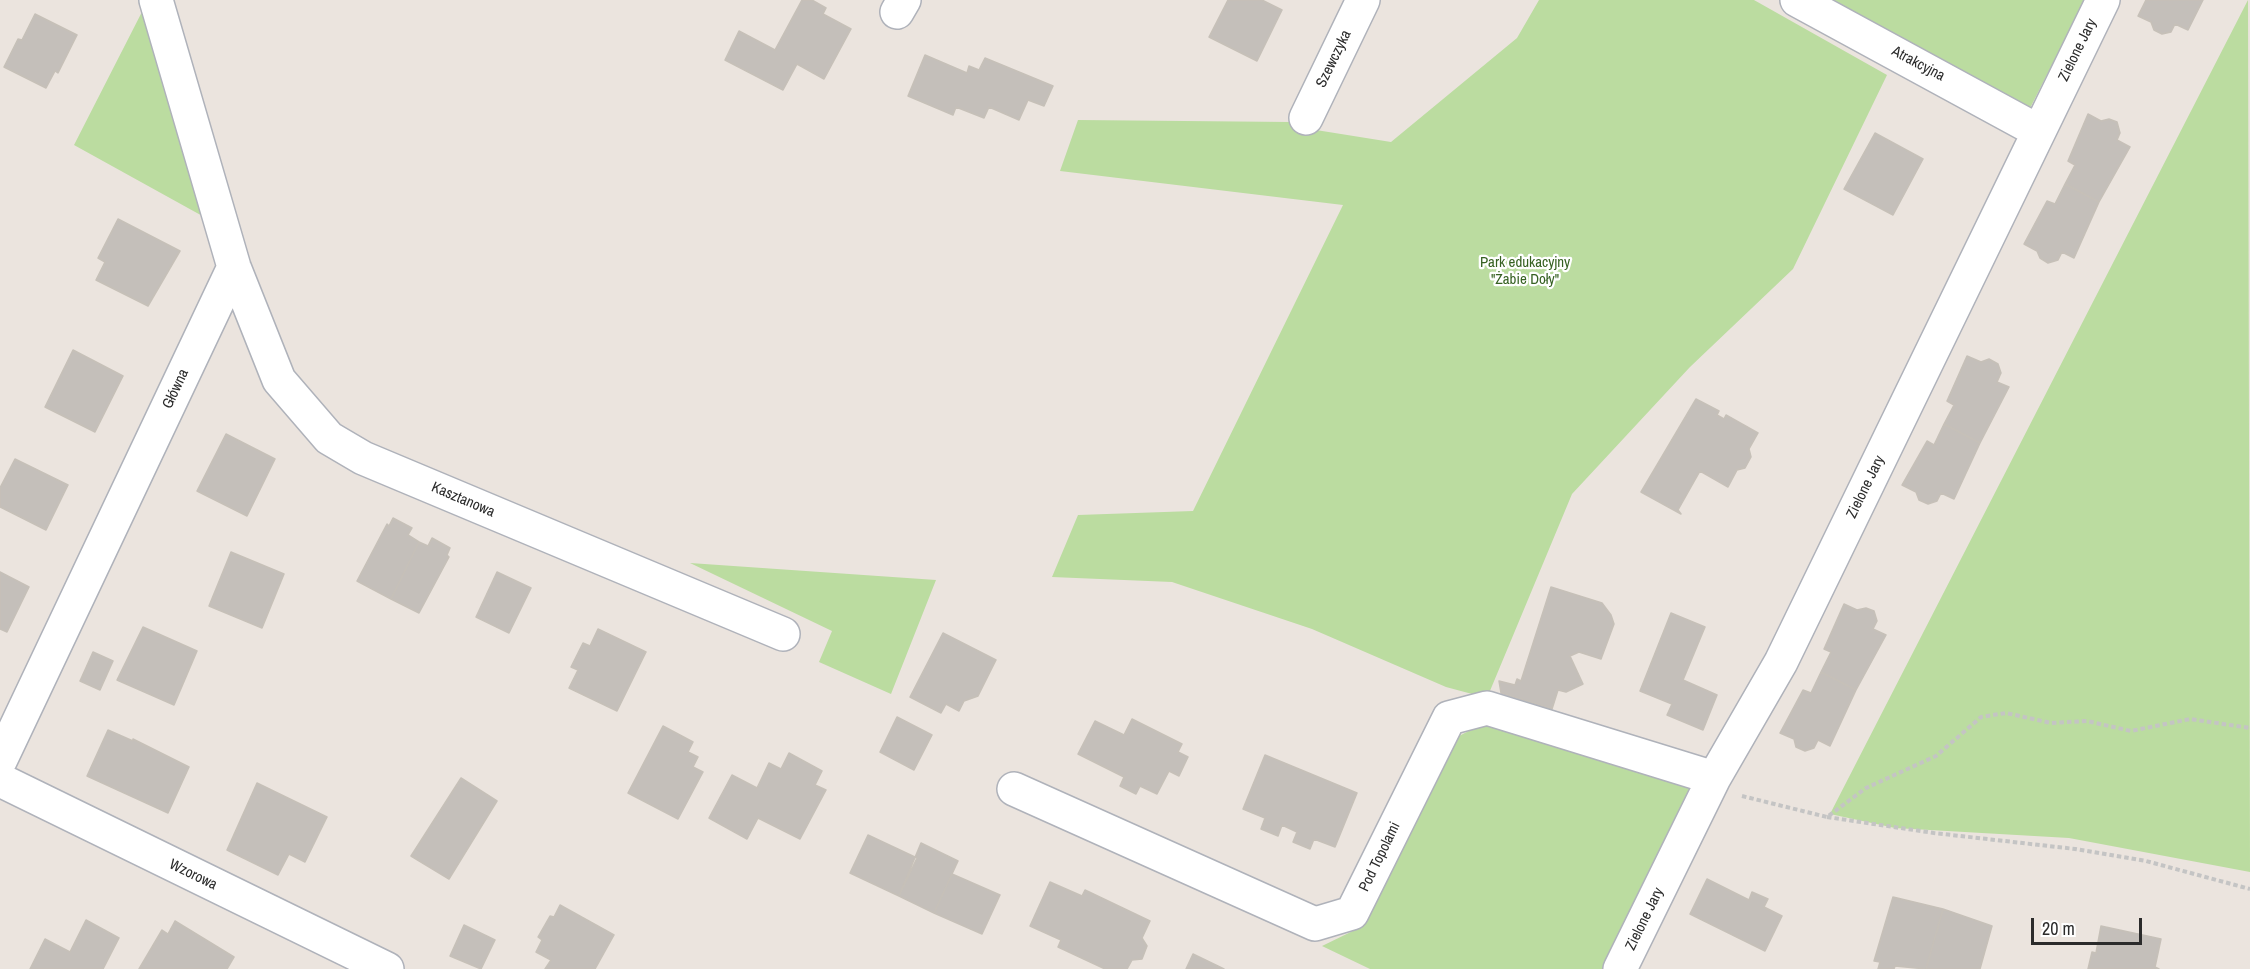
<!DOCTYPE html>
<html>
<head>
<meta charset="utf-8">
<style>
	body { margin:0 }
	#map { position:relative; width:2250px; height:969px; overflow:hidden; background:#ebe4de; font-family:"Archivo Narrow",sans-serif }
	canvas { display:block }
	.scale { position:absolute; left:2031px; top:918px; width:111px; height:27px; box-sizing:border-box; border:3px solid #2b2b2b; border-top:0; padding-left:8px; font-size:18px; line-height:21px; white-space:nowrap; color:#2b2b2b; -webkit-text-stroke:4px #fff; paint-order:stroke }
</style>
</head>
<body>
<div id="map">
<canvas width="2250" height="969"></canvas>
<div class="scale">20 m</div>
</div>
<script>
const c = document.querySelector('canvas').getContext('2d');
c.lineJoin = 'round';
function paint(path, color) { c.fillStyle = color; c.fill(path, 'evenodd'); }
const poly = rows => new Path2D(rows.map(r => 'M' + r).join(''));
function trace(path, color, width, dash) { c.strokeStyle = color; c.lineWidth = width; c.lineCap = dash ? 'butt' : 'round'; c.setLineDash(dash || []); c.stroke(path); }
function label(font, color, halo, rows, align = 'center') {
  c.font = font + ' "Archivo Narrow",sans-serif'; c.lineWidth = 4.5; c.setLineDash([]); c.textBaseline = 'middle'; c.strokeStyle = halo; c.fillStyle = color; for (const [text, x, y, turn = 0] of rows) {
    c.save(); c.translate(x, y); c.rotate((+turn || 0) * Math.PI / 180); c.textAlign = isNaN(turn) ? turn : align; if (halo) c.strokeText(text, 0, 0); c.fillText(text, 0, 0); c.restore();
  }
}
paint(poly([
	[1539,0,1754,0,1887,75,1793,269,1690,367,1572,494,1487,698,1446,687,1312,629,1172,582,1052,577,1078,515,1193,511,1343,205,1060,171,1078,120,1290,122,1316,130,1391,142,1517,38],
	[1822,0,2085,0,2028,112],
	[2248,0,2250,872,2069,838,1895,828,1830,814],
	[146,4,206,218,74,145],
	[690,563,936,580,891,694,819,662,832,631],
	[1492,719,1689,786,1692,804,1613,969,1370,969,1322,946,1359,928,1459,736]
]), '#bbdca0');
const building = poly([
	[802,0,812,0,826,8,823,14,851,29,824,79,797,64,783,90,725,60,739,31,775,50,802,0],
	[1228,0,1262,0,1282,10,1257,61,1209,37,1228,0],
	[2146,0,2203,0,2188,30,2175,24,2171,32,2162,34,2154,30,2151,22,2138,16,2146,0],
	[35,14,77,35,58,73,55,71,46,88,4,67,18,39,22,40,35,14],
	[925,55,967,73,969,66,979,70,985,58,1053,86,1044,106,1028,100,1019,120,989,107,984,118,956,107,953,115,908,96,925,55],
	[2088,114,2101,121,2109,119,2117,122,2120,133,2117,140,2130,147,2099,202,2065,184,2075,165,2068,161,2088,114],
	[1875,133,1923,159,1893,215,1844,189,1875,133],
	[2065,184,2099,202,2074,258,2062,252,2058,260,2048,263,2040,258,2037,251,2024,244,2047,201,2055,204,2065,184],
	[118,219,180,251,148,306,96,280,105,262,98,258,118,219],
	[73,350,123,376,95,432,45,407,73,350],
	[1967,356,1981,362,1989,359,1998,364,2001,373,1997,382,2009,387,1980,443,1944,424,1954,405,1947,401,1967,356],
	[1696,399,1719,411,1717,415,1724,419,1726,415,1758,433,1749,449,1751,457,1745,468,1737,470,1728,487,1700,471,1678,510,1681,514,1641,492,1696,399],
	[1944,424,1980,443,1954,499,1941,493,1937,501,1928,504,1919,500,1916,492,1902,485,1927,441,1934,445,1944,424],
	[226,434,275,459,247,516,197,491,226,434],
	[15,459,68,485,46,530,0,507,0,488,15,459],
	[393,518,412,528,408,535,419,542,391,599,357,581,387,524,389,526,393,518],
	[432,538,450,548,447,555,449,557,419,613,391,599,419,542,428,546,432,538],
	[231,552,284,574,262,628,209,606,231,552],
	[0,572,29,587,7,632,0,629,0,572],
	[497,572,531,588,509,633,476,617,497,572],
	[1551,587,1602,603,1611,615,1614,624,1601,659,1579,652,1570,656,1583,684,1566,692,1558,690,1552,709,1501,693,1499,681,1515,685,1517,679,1521,681,1551,587],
	[1844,604,1857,610,1866,608,1874,611,1877,621,1873,629,1886,635,1856,690,1821,672,1831,652,1824,649,1844,604],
	[1671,613,1705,627,1683,680,1717,695,1703,730,1667,715,1672,704,1640,691,1671,613],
	[143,627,197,651,174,705,117,680,143,627],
	[598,629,646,652,617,711,569,688,578,670,571,667,583,643,590,646,598,629],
	[943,633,996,660,978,696,964,701,959,711,946,704,941,713,910,697,943,633],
	[93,652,113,661,100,690,80,681,93,652],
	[1821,672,1856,690,1830,746,1818,740,1814,748,1805,751,1796,747,1794,739,1780,733,1803,690,1811,693,1821,672],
	[897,717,932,735,914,770,880,752,897,717],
	[1132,719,1182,744,1178,752,1188,757,1179,776,1169,771,1157,794,1140,786,1136,794,1120,786,1124,777,1078,754,1095,721,1124,735,1132,719],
	[663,726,693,742,688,752,698,757,693,767,703,772,678,819,628,793,663,726],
	[108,730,133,741,133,739,189,767,168,813,87,776,108,730],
	[789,753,822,771,815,785,826,790,800,839,758,818,747,839,709,818,732,775,757,788,769,763,781,769,789,753],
	[1265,755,1357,793,1335,847,1314,839,1310,849,1293,842,1297,832,1282,825,1278,836,1261,829,1265,818,1243,809,1265,755],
	[461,778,497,801,449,879,411,856,461,778],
	[257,783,327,817,305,862,289,854,278,875,227,850,257,783],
	[868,835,917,858,899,896,850,873,868,835],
	[921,843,958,861,934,913,899,896,921,843],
	[952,874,1000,895,982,934,934,913,952,874],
	[1707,879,1749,900,1752,892,1768,899,1764,907,1782,916,1765,951,1690,914,1707,879],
	[1050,882,1082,896,1085,890,1150,921,1142,938,1147,946,1142,959,1132,960,1127,969,1105,969,1058,947,1061,940,1030,926,1050,882],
	[1893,897,1943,909,1926,969,1895,966,1894,969,1878,969,1880,962,1874,961,1893,897],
	[560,905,614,935,595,969,545,969,551,960,536,952,542,940,538,937,550,916,554,917,560,905],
	[1943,909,1992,926,1980,969,1926,969,1943,909],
	[86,920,119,938,103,969,30,969,45,939,70,952,86,920],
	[175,921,234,957,227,969,139,969,162,930,168,934,175,921],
	[464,925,495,940,481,969,450,956,464,925],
	[2101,926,2161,939,2155,967,2159,969,2088,969,2092,952,2096,953,2101,926],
	[1193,954,1224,969,1186,969,1193,954]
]);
paint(building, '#c4bfba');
trace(building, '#c6c0b8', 1.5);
const minor = poly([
	[156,0,234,267,279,380,329,438,363,458,783,634],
	[1797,0,2038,131],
	[897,12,904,0],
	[1306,118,1363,0],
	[0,761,234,267],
	[0,780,387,969],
	[1014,789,1315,924,1352,913,1449,718,1487,708,1714,778],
	[1620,969,1714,778,1781,662,2103,0]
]);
trace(minor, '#afb2ba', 36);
trace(poly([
	[1742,796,1827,817,1866,788,1936,756,1981,717,2006,713,2051,723,2087,721,2131,731,2190,719,2250,728],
	[1827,817,1934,833,2075,849,2146,861,2250,889]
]), '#c4c4c4', 4, [4.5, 3]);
trace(minor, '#fff', 33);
label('15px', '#2b2b2b', '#fff', [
	["Zielone Jary",2078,50,-64],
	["Szewczyka",1334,59,-64],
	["Atrakcyjna",1918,64,28],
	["Główna",176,389,-65],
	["Zielone Jary",1866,487,-64],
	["Kasztanowa",463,500,23],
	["Pod Topolami",1380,857,-64],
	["Wzorowa",193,875,26],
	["Zielone Jary",1645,919,-64]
]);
label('15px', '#366122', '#fff', [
	["Park edukacyjny",1525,263],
	["\"Żabie Doły\"",1525,280]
]);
</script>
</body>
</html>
